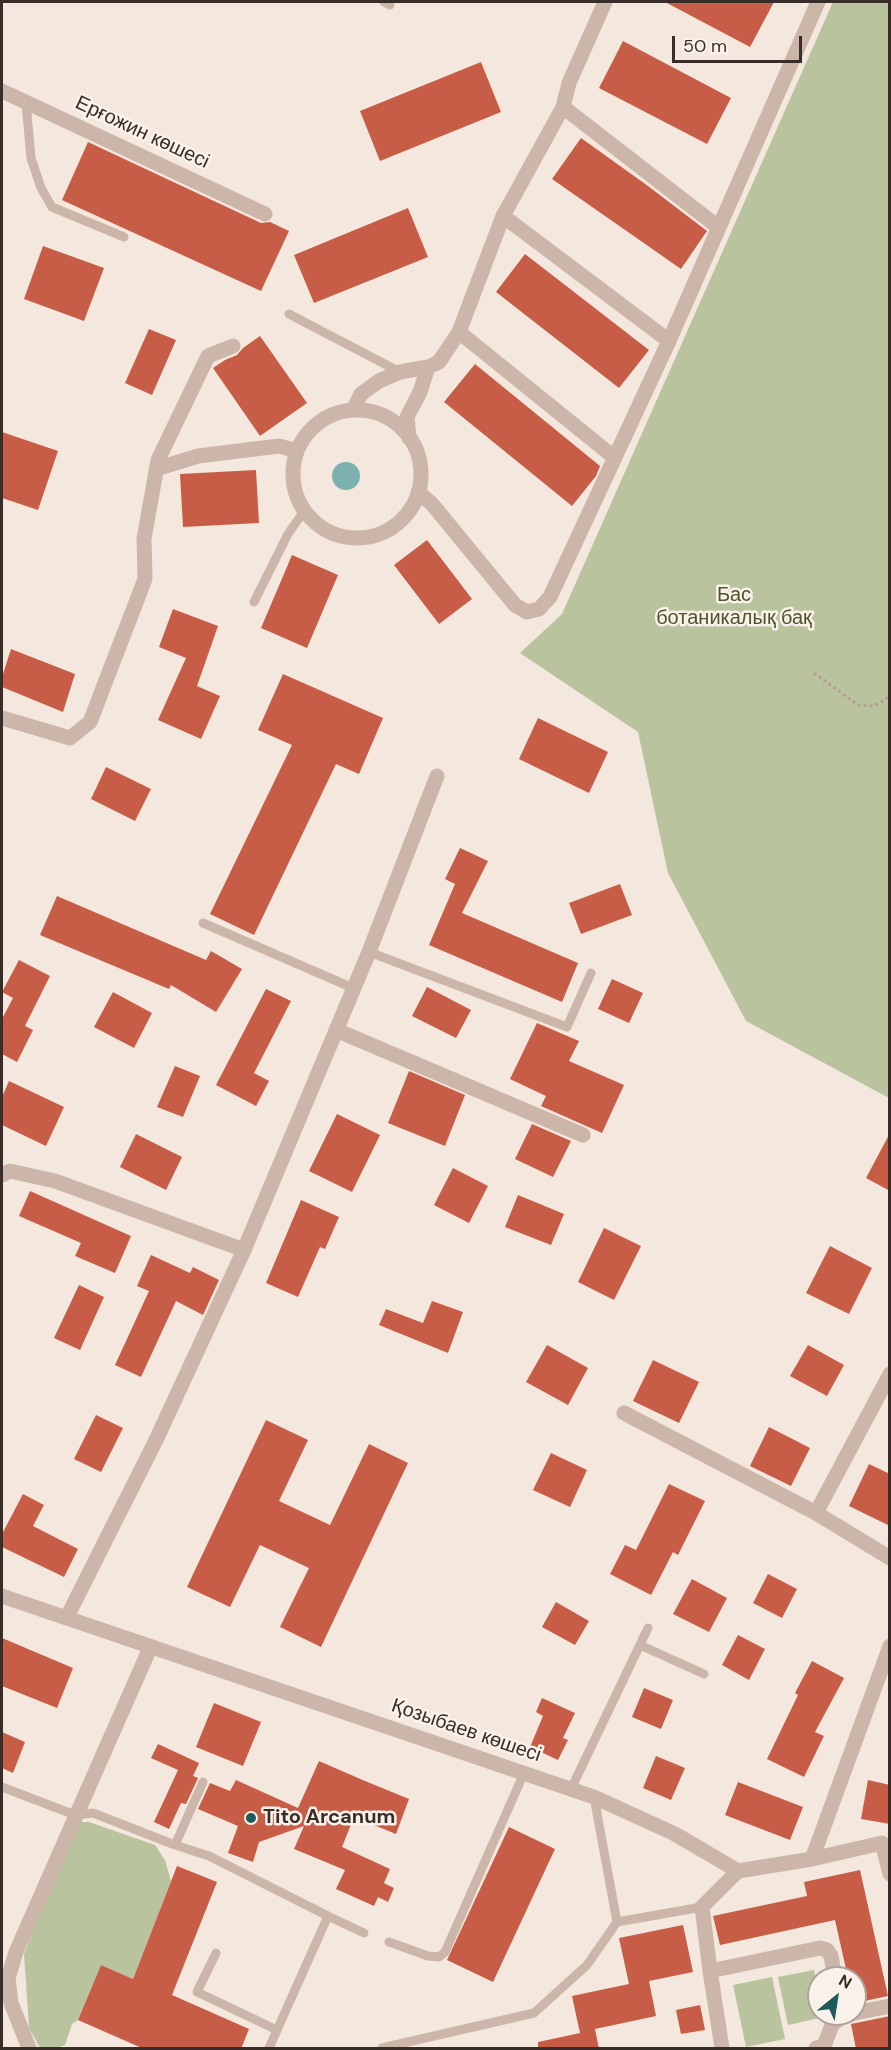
<!DOCTYPE html>
<html>
<head>
<meta charset="utf-8">
<style>
	body { margin:0 }
	#map { position:relative; width:891px; height:2050px; overflow:hidden; background:#f3e7de; font-family:"DM Sans",sans-serif }
	canvas { display:block }
	.frame { position:absolute; inset:0; border:3px solid #392d29; pointer-events:none }
	.north { position:absolute; left:807px; top:1966px; width:60px; height:60px; box-sizing:border-box; background:#faf2ea; border:2px solid #ada39d; border-radius:50%; rotate:30deg; font-size:16px; font-weight:700; line-height:24px; text-align:center; color:#392d29 }
	.north::after { content:''; display:block; margin:auto; width:21px; height:27px; background:#1d5b5b; clip-path:polygon(50% 0,100% 100%,50% 72%,0 100%) }
	.scale { position:absolute; left:672px; top:36px; width:130px; height:27px; box-sizing:border-box; border:3px solid #392d29; border-top:0; padding-left:8px; font-size:18px; line-height:21px; white-space:nowrap; color:#392d29; -webkit-text-stroke:4px #faf2ea; paint-order:stroke }
</style>
</head>
<body>
<div id="map">
<canvas width="891" height="2050"></canvas>
<div class="frame"></div>
<div class="north">N</div>
<div class="scale">50 m</div>
</div>
<script>
const c = document.querySelector('canvas').getContext('2d');
c.lineJoin = 'round';
function paint(path, color) { c.fillStyle = color; c.fill(path, 'evenodd'); }
const poly = rows => new Path2D(rows.map(r => 'M' + r).join(''));
function trace(path, color, width, dash) { c.strokeStyle = color; c.lineWidth = width; c.lineCap = dash ? 'butt' : 'round'; c.setLineDash(dash || []); c.stroke(path); }
function label(font, color, halo, rows, align = 'center') {
  c.font = font + ' "DM Sans",sans-serif'; c.lineWidth = 5; c.setLineDash([]); c.textBaseline = 'middle'; c.strokeStyle = halo; c.fillStyle = color; for (const [text, x, y, turn = 0] of rows) {
    c.save(); c.translate(x, y); c.rotate((+turn || 0) * Math.PI / 180); c.textAlign = isNaN(turn) ? turn : align; if (halo) c.strokeText(text, 0, 0); c.fillText(text, 0, 0); c.restore();
  }
}
paint(poly([
	[833,2,889,2,889,1098,746,1021,668,873,638,732,520,653,562,614],
	[78,1822,89,1822,155,1845,165,1860,171,1881,133,1979,101,1965,78,2020,72,2024,65,2045,57,2048,40,2048,29,2028,24,1954],
	[814,1970,819,1993,819,2014,824,2014,824,2017,788,2025,778,1977],
	[772,1977,785,2039,746,2047,733,1985]
]), '#b9c39d');
paint(poly([
	'332 476a14 14 0 1 1 28 0a14 14 0 1 1-28 0Z'
]), '#7cb1af');
paint(poly([
	[665,2,774,2,750,47],
	[623,41,731,98,707,144,599,88],
	[481,62,501,112,380,161,360,111],
	[581,138,648,186,707,231,681,269,552,179],
	[88,142,261,223,270,222,289,231,261,291,62,200],
	[408,208,428,257,314,303,294,255],
	[43,246,104,268,84,321,24,299],
	[525,254,649,350,619,388,496,292],
	[149,329,176,340,152,395,125,383],
	[260,336,307,403,260,436,213,368,225,360,237,355,243,348],
	[475,364,600,466,596,476,572,506,444,402],
	[2,432,58,451,38,510,2,498],
	[256,470,259,523,183,527,180,474],
	[427,540,472,599,439,624,394,565],
	[292,555,338,575,307,648,261,628],
	[173,609,218,626,197,686,220,696,201,739,158,720,186,658,159,647],
	[11,649,75,674,63,712,2,687,2,677],
	[283,674,383,718,359,774,336,764,254,935,210,914,292,745,258,730],
	[538,718,608,752,589,793,519,759],
	[106,767,151,789,135,821,91,799],
	[460,848,488,861,462,913,578,963,562,1002,429,945,455,884,445,879],
	[620,884,632,915,581,934,569,903],
	[57,896,206,960,211,951,242,969,216,1012,171,985,169,989,40,935],
	[19,960,50,976,25,1026,33,1030,17,1062,2,1054,2,1019,13,998,2,992],
	[612,979,643,993,629,1023,598,1009],
	[427,987,471,1010,456,1038,412,1016],
	[266,989,291,1001,254,1073,269,1081,256,1106,216,1085],
	[113,992,152,1013,134,1048,94,1027],
	[537,1023,579,1041,569,1061,624,1085,602,1133,541,1106,546,1096,510,1079],
	[175,1066,200,1076,183,1117,157,1107],
	[409,1071,465,1095,445,1146,388,1123],
	[9,1081,64,1107,46,1146,2,1125,2,1097],
	[337,1114,380,1135,352,1192,309,1171],
	[532,1124,571,1141,553,1177,515,1159],
	[890,1133,890,1191,866,1178],
	[136,1134,182,1157,166,1190,120,1167],
	[453,1168,488,1186,469,1223,434,1205],
	[30,1191,131,1236,115,1273,75,1256,81,1243,19,1216],
	[518,1195,564,1214,551,1245,505,1227],
	[301,1200,339,1217,325,1249,320,1247,298,1297,266,1283],
	[604,1228,641,1246,614,1300,578,1282],
	[830,1246,872,1268,849,1314,806,1293],
	[151,1255,190,1273,193,1267,219,1280,203,1315,176,1301,141,1377,115,1365,149,1291,137,1286],
	[79,1285,104,1297,80,1350,54,1338],
	[432,1301,463,1312,448,1353,379,1325,386,1309,423,1323],
	[547,1345,588,1368,568,1405,526,1382],
	[808,1345,844,1365,827,1396,790,1376],
	[653,1360,699,1382,679,1423,633,1401],
	[96,1415,123,1428,101,1472,74,1459],
	[266,1420,308,1440,279,1501,330,1525,369,1444,408,1463,321,1647,280,1627,309,1568,260,1545,230,1607,187,1587],
	[769,1427,810,1448,791,1486,750,1466],
	[551,1453,587,1470,570,1507,533,1490],
	[869,1464,890,1474,890,1526,849,1506],
	[669,1484,705,1501,678,1555,673,1552,651,1595,610,1574,625,1545,636,1550],
	[23,1494,44,1505,33,1526,78,1549,64,1577,2,1547,2,1534],
	[768,1574,797,1589,782,1618,753,1603],
	[692,1579,727,1598,709,1632,673,1614],
	[556,1602,589,1621,575,1645,542,1627],
	[738,1635,765,1649,749,1680,722,1665],
	[2,1638,73,1668,57,1708,2,1686],
	[812,1661,844,1678,815,1732,824,1736,804,1777,767,1759,798,1695,795,1693],
	[644,1688,673,1700,661,1729,632,1717],
	[542,1698,575,1713,563,1738,568,1740,558,1760,530,1747,543,1716,536,1712],
	[214,1703,261,1722,243,1766,196,1747],
	[2,1732,25,1742,13,1773,2,1768],
	[158,1744,199,1763,193,1776,198,1778,186,1804,181,1803,169,1829,154,1822,178,1770,151,1758],
	[656,1756,685,1768,671,1800,643,1788],
	[319,1761,365,1781,409,1799,396,1834,354,1817,342,1847,390,1869,384,1883,394,1888,388,1902,378,1897,374,1906,336,1889,345,1870,294,1849,304,1826,259,1842,253,1862,228,1853,238,1826,198,1809,210,1783,230,1791,236,1780,298,1808],
	[868,1780,890,1785,890,1824,861,1819],
	[738,1782,803,1807,790,1840,725,1815],
	[509,1827,555,1849,493,1982,447,1960],
	[177,1866,217,1882,172,1995,249,2029,241,2049,144,2049,78,2020,101,1965,133,1979],
	[860,1870,888,1996,855,2003,855,1978,848,1978,835,1920,720,1945,713,1916,807,1896,804,1882],
	[683,1925,693,1972,649,1981,656,2016,595,2029,599,2049,538,2049,538,2042,580,2033,572,1996,629,1984,619,1938],
	[700,2005,705,2030,681,2034,676,2010],
	[890,2016,890,2049,856,2049,851,2024]
]), '#c85d47');
trace(poly([
	[814,673,858,705,873,706,885,700,890,694]
]), '#b7a093', 3, [3, 3]);
trace(poly([
	[384,2,390,5],
	[26,103,31,158,41,188,52,207,124,237],
	[289,314,400,372],
	[254,602,288,534,304,511],
	[203,923,353,988],
	[369,952,567,1027,591,973],
	[640,1645,704,1674],
	[2,1787,75,1815,93,1813,175,1845,209,1856,328,1916],
	[571,1789,648,1628],
	[175,1845,203,1782],
	[617,1922,702,1907],
	[389,1942,428,1956,439,1957,445,1952,524,1773],
	[216,1953,197,1992,277,2030],
	[269,2048,328,1916,364,1933],
	[382,2048,534,2013,587,1965,617,1922,594,1797]
]), '#ccb6a9', 9);
trace(poly([
	[2,91,265,214],
	[563,107,718,227],
	[503,216,669,341],
	[459,332,615,458],
	[353,410,361,394,379,381,400,372,428,367,439,362,459,332,503,216,563,107,569,83,605,2],
	'293 474a64 64 0 1 1 128 0a64 64 0 1 1-128 0Z',
	[409,438,407,417,420,392,428,367],
	[156,469,198,456,279,446,297,451],
	[418,492,432,504,515,605,527,612,539,609,550,597,669,341,818,2],
	[2,718,70,738,90,722,145,579,144,539,158,460,208,356,233,346],
	[336,1030,583,1135],
	[2,1175,10,1171,55,1181,244,1250],
	[624,1413,816,1513,890,1558],
	[816,1513,890,1374],
	[2,1596,594,1797,675,1834,738,1871,812,1859,882,1843,890,1874],
	[67,1617,156,1440,244,1250,369,952,437,776],
	[812,1859,890,1646],
	[710,1971,820,1948,827,1950,831,1956,835,1978],
	[855,2013,890,2006],
	[29,2048,11,2003,8,1978,16,1952,150,1648],
	[722,2048,710,1971,702,1907,738,1871],
	[816,2048,824,2046,832,2025,843,2016,852,2014]
]), '#ccb6a9', 15);
for (const [x, y, r, color] of [
	[251,1818,6,"#1d5b5b"]
]) { const dot = new Path2D(); dot.arc(x, y, r, 0, 2 * Math.PI); c.fillStyle = color; c.fill(dot); trace(dot, '#faf2ea', 2); }
label('20px', '#392d29', '#faf2ea', [
	["Ерғожин көшесі",142,133,25],
	["Қозыбаев көшесі",466,1731,19]
]);
label('20px', '#4a572c', '#faf2ea', [
	["Бас",734,596],
	["ботаникалық бақ",734,619]
]);
label('bold 20px', '#392d29', '#faf2ea', [
	["Tito Arcanum",263,1818]
], 'left');
</script>
</body>
</html>
